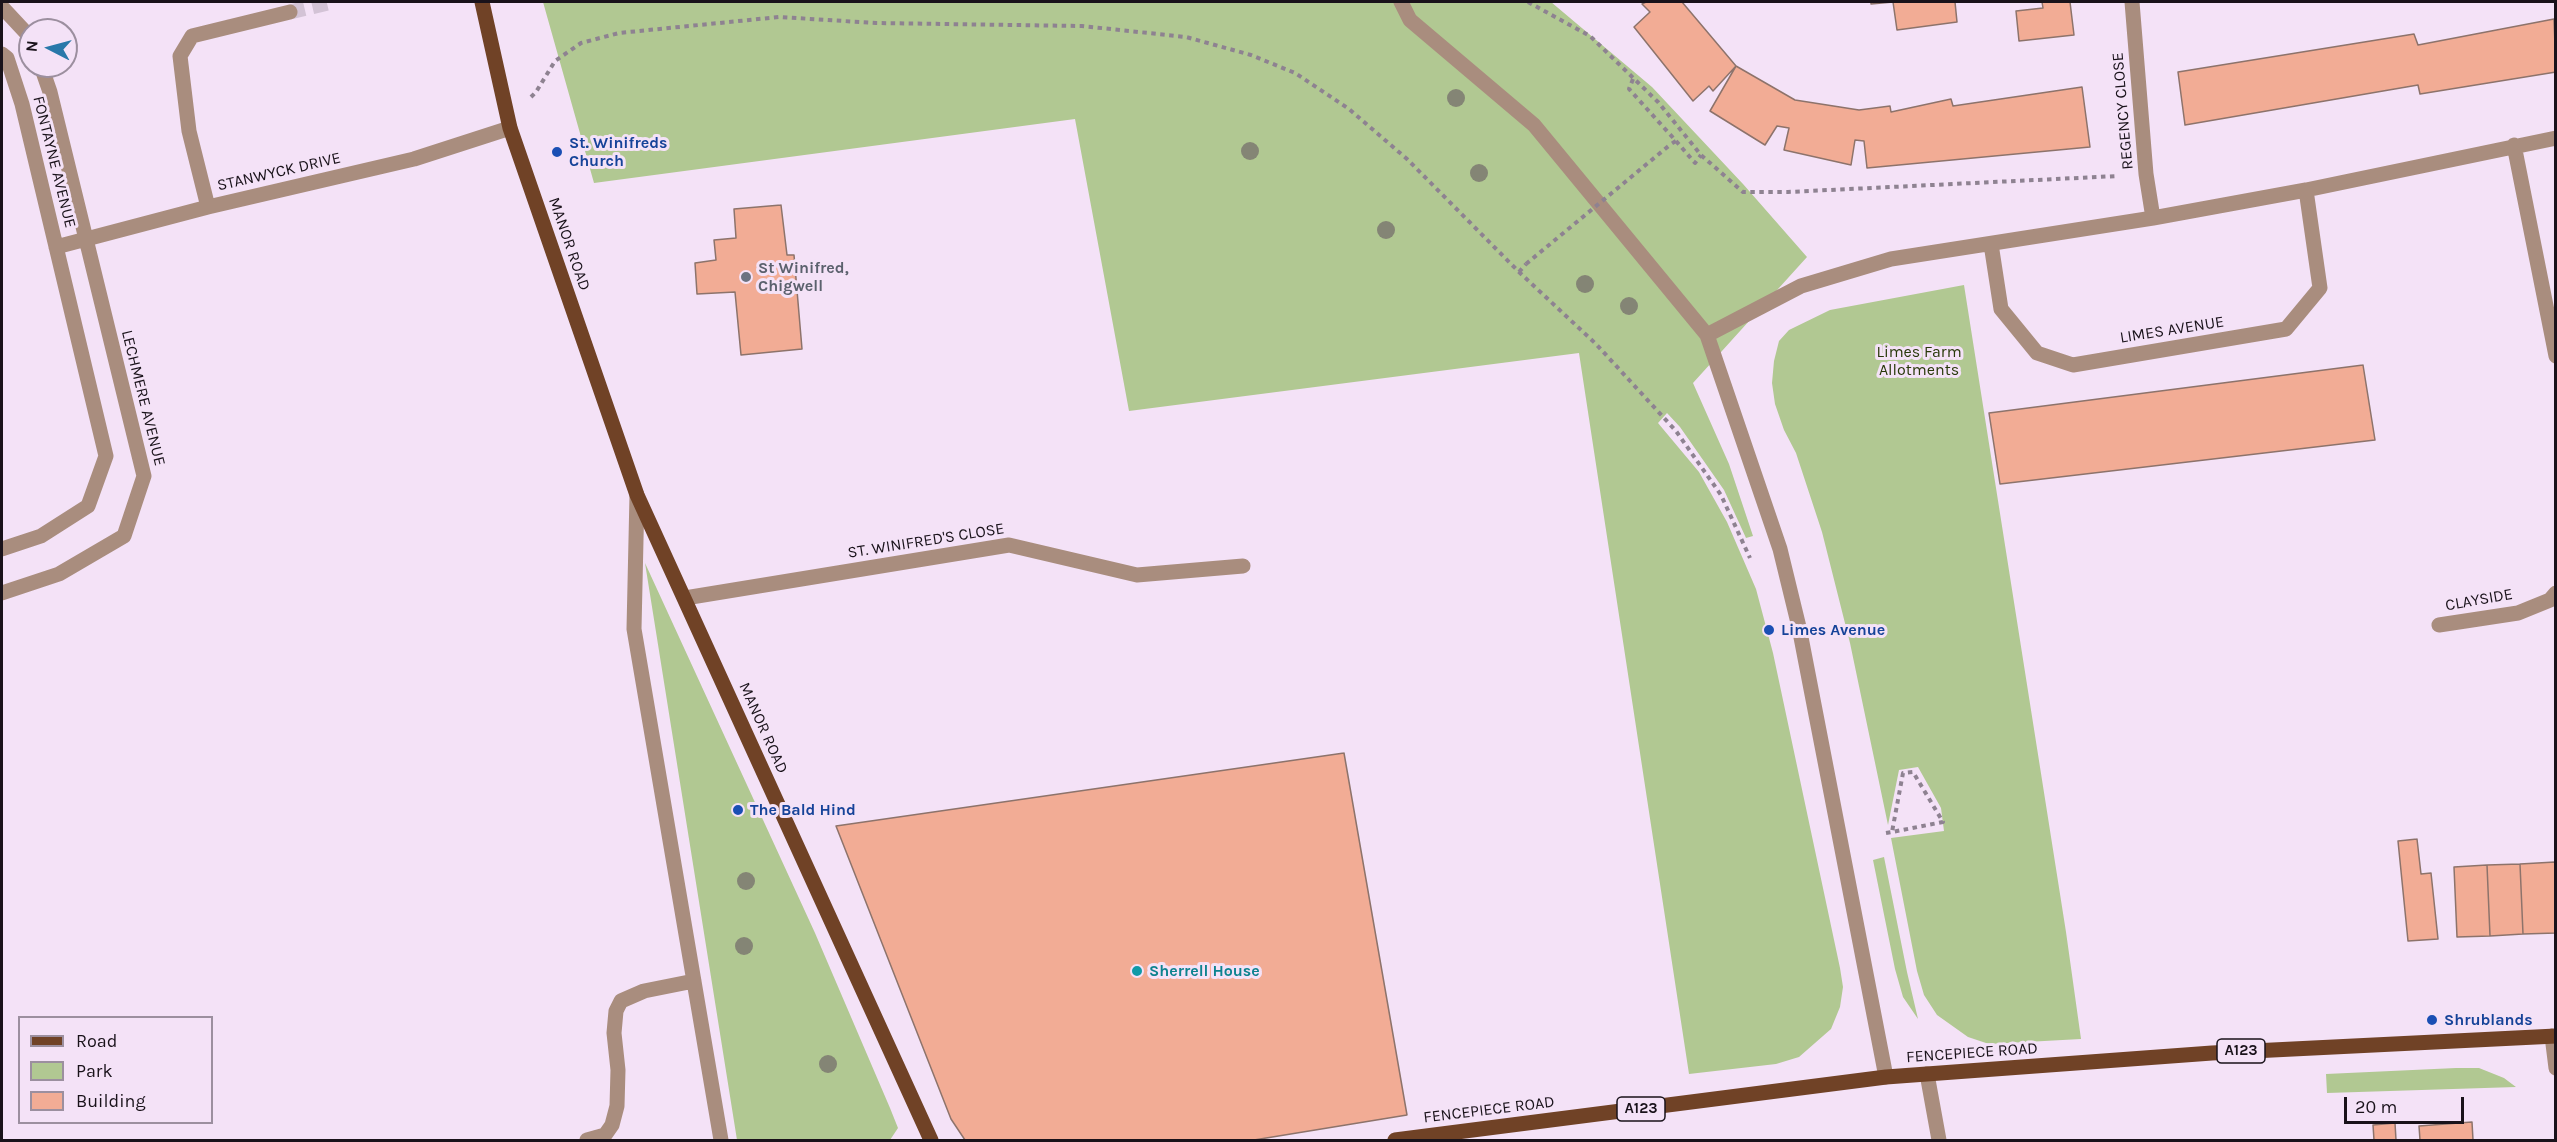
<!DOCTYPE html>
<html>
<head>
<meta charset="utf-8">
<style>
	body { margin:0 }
	#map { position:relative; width:2557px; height:1142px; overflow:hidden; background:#f4e2f7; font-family:Karla,sans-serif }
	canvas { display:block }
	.frame { position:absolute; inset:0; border:3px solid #19121a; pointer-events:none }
	.legend { position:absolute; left:18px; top:1016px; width:195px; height:108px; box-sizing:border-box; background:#f4e2f7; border:2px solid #9c8f9f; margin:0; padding:8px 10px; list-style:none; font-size:18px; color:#19121a }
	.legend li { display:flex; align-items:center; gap:12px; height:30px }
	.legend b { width:30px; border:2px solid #9c8f9f }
	.north { position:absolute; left:18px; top:18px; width:60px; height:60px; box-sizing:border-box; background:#f4e2f7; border:2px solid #9c8f9f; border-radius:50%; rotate:276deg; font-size:16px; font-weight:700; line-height:24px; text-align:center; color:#19121a }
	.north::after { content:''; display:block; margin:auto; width:21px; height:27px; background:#2978aa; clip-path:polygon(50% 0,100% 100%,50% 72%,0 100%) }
	.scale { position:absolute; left:2344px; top:1097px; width:120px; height:27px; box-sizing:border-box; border:3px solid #19121a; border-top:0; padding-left:8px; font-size:18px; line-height:21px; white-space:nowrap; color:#19121a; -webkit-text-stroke:4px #f4e2f7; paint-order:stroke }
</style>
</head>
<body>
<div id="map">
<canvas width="2557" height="1142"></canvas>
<div class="frame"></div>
<ul class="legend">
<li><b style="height:8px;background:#704226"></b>Road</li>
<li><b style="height:16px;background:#b1c892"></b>Park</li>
<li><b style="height:16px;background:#f2ac95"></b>Building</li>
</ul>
<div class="north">N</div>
<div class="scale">20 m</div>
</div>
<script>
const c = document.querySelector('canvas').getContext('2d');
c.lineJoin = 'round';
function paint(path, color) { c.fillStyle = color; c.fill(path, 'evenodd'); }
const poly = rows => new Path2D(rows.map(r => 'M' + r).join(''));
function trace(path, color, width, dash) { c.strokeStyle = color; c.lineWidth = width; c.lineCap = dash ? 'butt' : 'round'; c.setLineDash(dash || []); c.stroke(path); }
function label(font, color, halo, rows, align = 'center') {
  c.font = font + ' Karla,sans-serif'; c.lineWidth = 6; c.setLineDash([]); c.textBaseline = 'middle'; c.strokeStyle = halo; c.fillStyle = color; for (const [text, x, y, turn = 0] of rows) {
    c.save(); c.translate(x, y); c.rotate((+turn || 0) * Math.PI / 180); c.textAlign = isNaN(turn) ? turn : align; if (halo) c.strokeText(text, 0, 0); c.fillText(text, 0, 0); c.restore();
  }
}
paint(poly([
	[543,2,1551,2,1652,87,1743,184,1807,257,1693,383,1729,464,1753,536,1746,538,1724,490,1680,427,1667,413,1658,423,1699,472,1727,522,1756,589,1773,653,1840,968,1843,987,1840,1007,1831,1029,1799,1057,1776,1064,1689,1074,1579,353,1129,411,1075,119,594,183],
	[1964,285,2066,932,2081,1039,1989,1044,1968,1037,1937,1015,1924,995,1917,971,1891,838,1944,831,1941,808,1918,767,1899,770,1888,825,1850,643,1822,532,1796,453,1784,430,1775,404,1772,383,1774,361,1779,341,1789,330,1830,310],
	[645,563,815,933,890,1108,898,1128,890,1140,737,1140],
	[1884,857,1907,972,1918,1019,1903,997,1895,969,1873,860],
	[2456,1068,2479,1068,2504,1078,2516,1087,2327,1093,2326,1074]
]), '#b1c892');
const building = poly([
	[1646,2,1682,2,1736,66,1713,91,1709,86,1693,101,1634,27,1650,12,1642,4,1646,2],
	[1871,2,1955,2,1957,22,1897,30,1893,2,1871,4,1871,2],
	[2042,2,2070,2,2074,35,2019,41,2016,11,2043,8,2042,2],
	[2554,19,2556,72,2420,94,2418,85,2185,125,2178,72,2414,34,2418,45,2554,19],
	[1736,66,1795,100,1859,110,1890,106,1891,112,1951,99,1953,106,2082,87,2090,147,1867,168,1864,141,1855,140,1851,165,1784,150,1789,128,1777,126,1765,145,1710,111,1736,66],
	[781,205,787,255,794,255,802,349,741,355,735,292,697,294,695,263,716,260,714,240,736,238,734,209,781,205],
	[2363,365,2375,440,2000,484,1989,413,2363,365],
	[1344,753,1407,1115,1254,1140,965,1140,951,1119,836,826,1344,753],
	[2417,839,2421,874,2431,873,2438,939,2408,941,2398,841,2417,839],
	[2555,862,2556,933,2523,934,2520,864,2555,862],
	[2520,864,2523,934,2490,936,2487,865,2520,864],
	[2487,865,2490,936,2457,937,2454,867,2487,865],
	[2472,1122,2473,1140,2420,1140,2419,1126,2472,1122],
	[2395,1123,2396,1140,2374,1140,2373,1125,2395,1123]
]);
paint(building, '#f2ac95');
trace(building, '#8d736b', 1.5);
trace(poly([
	[290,12,332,2]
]), '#d3c3d6', 15, [15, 8]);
trace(poly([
	[1528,2,1590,36,1658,102,1701,155,1743,192,1788,192,2118,176],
	[1633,79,1629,89,1676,141,1671,144],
	[531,97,536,92,555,61,581,43,619,33,779,17,876,23,1082,26,1186,37,1251,55,1295,73,1349,109,1407,159,1519,272,1596,344,1676,431,1721,495,1750,558],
	[1676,141,1695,163,1701,155],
	[1519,272,1526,264],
	[1886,833,1892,832,1943,822,1913,772,1903,773,1892,832]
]), '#8e8291', 4, [4.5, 4.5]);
trace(poly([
	[1401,2,1410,20,1534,125,1707,335,1780,549,1799,627,1886,1077],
	[2132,2,2146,174,2153,218],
	[2,7,30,37],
	[2,54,7,58,22,104,106,456,88,506,41,536,2,549],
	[2514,145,2556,356],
	[208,207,189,131,180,56,192,36,290,12],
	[1991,244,2001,309,2037,353,2073,365,2286,329,2320,288,2306,190],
	[56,247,208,207,414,159,510,128],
	[1707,335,1801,286,1891,259,2153,218,2306,190,2556,138],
	[637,495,634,629,721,1140],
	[2,593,59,574,124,536,144,476,50,92,41,66],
	[685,598,1009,545,1137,575,1243,566],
	[2439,625,2518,613,2550,600,2556,593],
	[2552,1036,2556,1068],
	[1927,1074,1939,1140],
	[587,1140,605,1135,612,1125,617,1106,618,1070,614,1033,616,1011,621,1001,644,991,694,981]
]), '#a98d7e', 15);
trace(poly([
	[482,2,510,128,637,495,931,1140],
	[1395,1140,1886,1077,2212,1053,2556,1036]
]), '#704226', 15);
trace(poly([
	[1526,264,1671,144]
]), '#8e8291', 4, [4.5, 4.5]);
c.fillStyle = '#848575';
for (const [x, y] of [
	[1456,98],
	[1250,151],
	[1479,173],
	[1386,230],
	[1585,284],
	[1629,306],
	[746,881],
	[744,946],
	[828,1064]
]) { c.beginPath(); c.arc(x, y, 9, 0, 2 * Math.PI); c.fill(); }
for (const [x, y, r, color] of [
	[557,152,6,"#1a4fb4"],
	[746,277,6,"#6b7280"],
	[1769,630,6,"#1a4fb4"],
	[738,810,6,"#1a4fb4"],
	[1137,971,6,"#0f9aa8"],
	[2432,1020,6,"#1a4fb4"]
]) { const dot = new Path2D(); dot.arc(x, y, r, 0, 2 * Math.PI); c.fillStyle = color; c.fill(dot); trace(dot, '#f4e2f7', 2); }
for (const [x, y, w] of [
	[2241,1051,48],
	[1641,1109,48]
]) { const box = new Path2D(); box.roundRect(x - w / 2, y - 12, w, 24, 4.5); c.fillStyle = '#f4e2f7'; c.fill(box); trace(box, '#19121a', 1.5); }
label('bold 15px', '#19121a', null, [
	["A123",2241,1051],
	["A123",1641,1109]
]);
label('16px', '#19121a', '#f4e2f7', [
	["REGENCY CLOSE",2123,111,-95],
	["FONTAYNE AVENUE",54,162,76],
	["STANWYCK DRIVE",279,172,-13],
	["MANOR ROAD",569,244,71],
	["LIMES AVENUE",2172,330,-9],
	["LECHMERE AVENUE",143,398,76],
	["ST. WINIFRED'S CLOSE",926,541,-9],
	["CLAYSIDE",2479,600,-10],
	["MANOR ROAD",763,728,66],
	["FENCEPIECE ROAD",1972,1053,-4],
	["FENCEPIECE ROAD",1489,1110,-7]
]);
label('bold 16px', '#164399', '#f4e2f7', [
	["St. Winifreds",569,143],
	["Church",569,161],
	["Limes Avenue",1781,630],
	["The Bald Hind",750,810],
	["Shrublands",2444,1020]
], 'left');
label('bold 16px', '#5b616d', '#f4e2f7', [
	["St Winifred,",758,268],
	["Chigwell",758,286]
], 'left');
label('16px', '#29390a', '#f4e2f7', [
	["Limes Farm",1919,352],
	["Allotments",1919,370]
]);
label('bold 16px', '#0d838f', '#f4e2f7', [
	["Sherrell House",1149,971]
], 'left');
</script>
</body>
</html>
